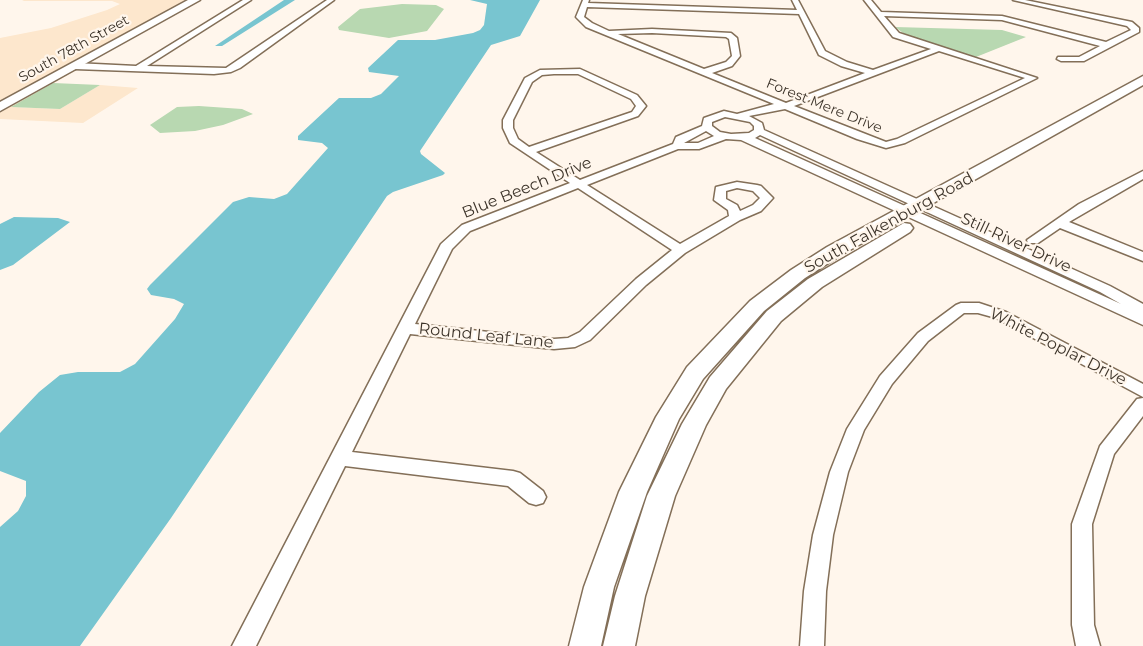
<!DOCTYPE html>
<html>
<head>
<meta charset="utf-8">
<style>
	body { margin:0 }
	canvas { display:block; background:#fff6ec }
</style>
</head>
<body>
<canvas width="1143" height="646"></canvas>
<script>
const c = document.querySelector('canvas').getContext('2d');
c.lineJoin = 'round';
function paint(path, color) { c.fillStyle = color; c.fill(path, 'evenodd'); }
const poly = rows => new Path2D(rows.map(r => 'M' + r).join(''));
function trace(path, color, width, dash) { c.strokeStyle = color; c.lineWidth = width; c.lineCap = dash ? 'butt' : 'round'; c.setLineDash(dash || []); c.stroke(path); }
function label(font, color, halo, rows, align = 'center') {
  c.font = font + ' Montserrat,sans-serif'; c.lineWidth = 4.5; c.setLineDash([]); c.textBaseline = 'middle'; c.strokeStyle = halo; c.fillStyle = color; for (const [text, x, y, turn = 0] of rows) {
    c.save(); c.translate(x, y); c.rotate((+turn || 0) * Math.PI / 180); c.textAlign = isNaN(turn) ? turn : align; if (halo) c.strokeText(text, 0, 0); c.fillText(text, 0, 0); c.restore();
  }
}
paint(poly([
	[24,0,192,0,0,105,0,38,51,28,107,10,120,4,112,1,22,1],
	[76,67,80,68,12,107,60,109,100,85,138,88,83,123,0,119,0,109]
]), '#fde7cd');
paint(poly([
	[402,4,436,5,444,9,427,31,389,38,339,30,338,27,360,9],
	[895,27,1002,30,1026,37,976,57,910,38],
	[53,83,100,85,60,109,11,107],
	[199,106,242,109,253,114,223,125,195,131,160,133,150,125,177,107]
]), '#b8d8b1');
paint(poly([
	[284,0,295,0,222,46,215,46],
	[470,0,540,0,520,36,491,45,420,151,421,154,445,173,443,175,393,192,387,196,171,518,80,646,0,646,0,527,18,511,26,496,26,481,0,471,0,433,39,392,60,375,78,372,120,372,135,364,175,319,184,304,174,299,151,295,147,289,150,285,233,202,249,197,274,199,287,194,328,148,322,143,298,140,298,136,339,98,371,98,381,94,399,76,369,72,368,68,398,40,435,40,473,33,480,30,484,25,487,4],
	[14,217,58,218,70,222,13,265,0,270,0,224]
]), '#78c5d0');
const street = poly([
	[243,0,251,0,147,66,226,68,327,0,334,0,240,68,231,72,214,74,75,69,71,66,75,63,136,66,243,0],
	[583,0,589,0,588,3,797,10,792,0,798,0,825,51,847,62,873,70,931,49,893,37,864,0,871,0,881,12,1002,16,1106,42,1131,30,1127,26,1013,0,1025,0,1132,22,1139,28,1139,32,1084,61,1061,61,1057,59,1058,57,1079,57,1100,46,1002,20,884,16,899,33,1037,78,905,143,886,148,857,139,785,109,749,116,762,123,764,130,1110,286,1143,304,1143,325,741,140,726,139,699,149,678,149,587,185,680,244,729,216,728,210,714,200,716,187,737,182,757,185,761,186,773,198,761,211,740,220,685,253,646,285,590,340,575,347,554,349,410,334,352,452,513,471,520,473,543,491,546,497,543,503,536,505,529,503,508,486,345,466,256,646,232,646,441,244,462,225,570,183,510,143,503,128,503,120,525,78,540,70,580,69,637,95,646,106,638,116,536,152,580,180,673,144,676,137,702,126,704,118,724,111,737,114,774,104,586,27,576,17,583,0],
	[587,7,799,14,819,55,841,66,865,73,786,103,712,73,732,66,740,56,737,38,731,33,652,29,609,31,592,23,584,17,587,7],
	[652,33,726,37,729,39,732,56,726,62,704,69,618,34,652,33],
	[939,51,1025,78,897,139,886,142,794,106,939,51],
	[554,74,578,74,631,99,636,106,632,112,529,147,518,139,513,128,513,120,532,82,542,75,554,74],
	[725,117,750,122,754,126,754,130,749,133,731,134,720,132,712,126,712,122,725,117],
	[706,131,714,136,698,143,684,143,706,131],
	[760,135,1100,292,1121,304,755,138,760,135],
	[578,188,672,250,636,279,580,332,568,338,554,339,415,324,452,249,470,231,578,188],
	[737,188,753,191,760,198,753,205,740,211,737,205,726,199,726,191,737,188],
	[1143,171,1143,179,1069,222,1143,252,1143,261,1060,228,1038,243,1028,243,1027,240,1079,204,1143,171],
	[961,303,979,303,1006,312,1143,384,1143,397,996,318,978,313,964,313,928,341,892,384,864,430,848,472,833,535,826,591,824,646,800,646,804,591,813,535,830,472,847,429,880,376,918,333,956,305,961,303],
	[1143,398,1143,416,1114,454,1092,524,1094,625,1100,646,1076,646,1072,625,1072,524,1100,446,1137,399,1143,398]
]);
const secondary = poly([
	[188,0,200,0,0,111,0,102,188,0],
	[1143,76,1143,85,841,255,805,278,764,311,703,379,679,419,647,492,614,587,601,646,569,646,584,587,619,492,656,417,687,367,750,301,791,270,827,247,1143,76],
	[904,223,910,224,913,228,910,232,822,287,781,321,726,389,706,425,675,496,645,596,635,646,603,646,615,596,647,496,682,424,710,377,767,311,808,279,904,223]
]);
trace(street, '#836f58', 3);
trace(secondary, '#836f58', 3);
paint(street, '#fff');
paint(secondary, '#fff');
label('14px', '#3d342a', '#fff6ec', [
	["South 78th Street",74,49,-29],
	["Forest Mere Drive",824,106,22]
]);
label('16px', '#3d342a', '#fff6ec', [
	["Blue Beech Drive",527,188,-22],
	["South Falkenburg Road",889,223,-29],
	["Still River Drive",1016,243,25],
	["Round Leaf Lane",486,336,6],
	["White Poplar Drive",1058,347,27]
]);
</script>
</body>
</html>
